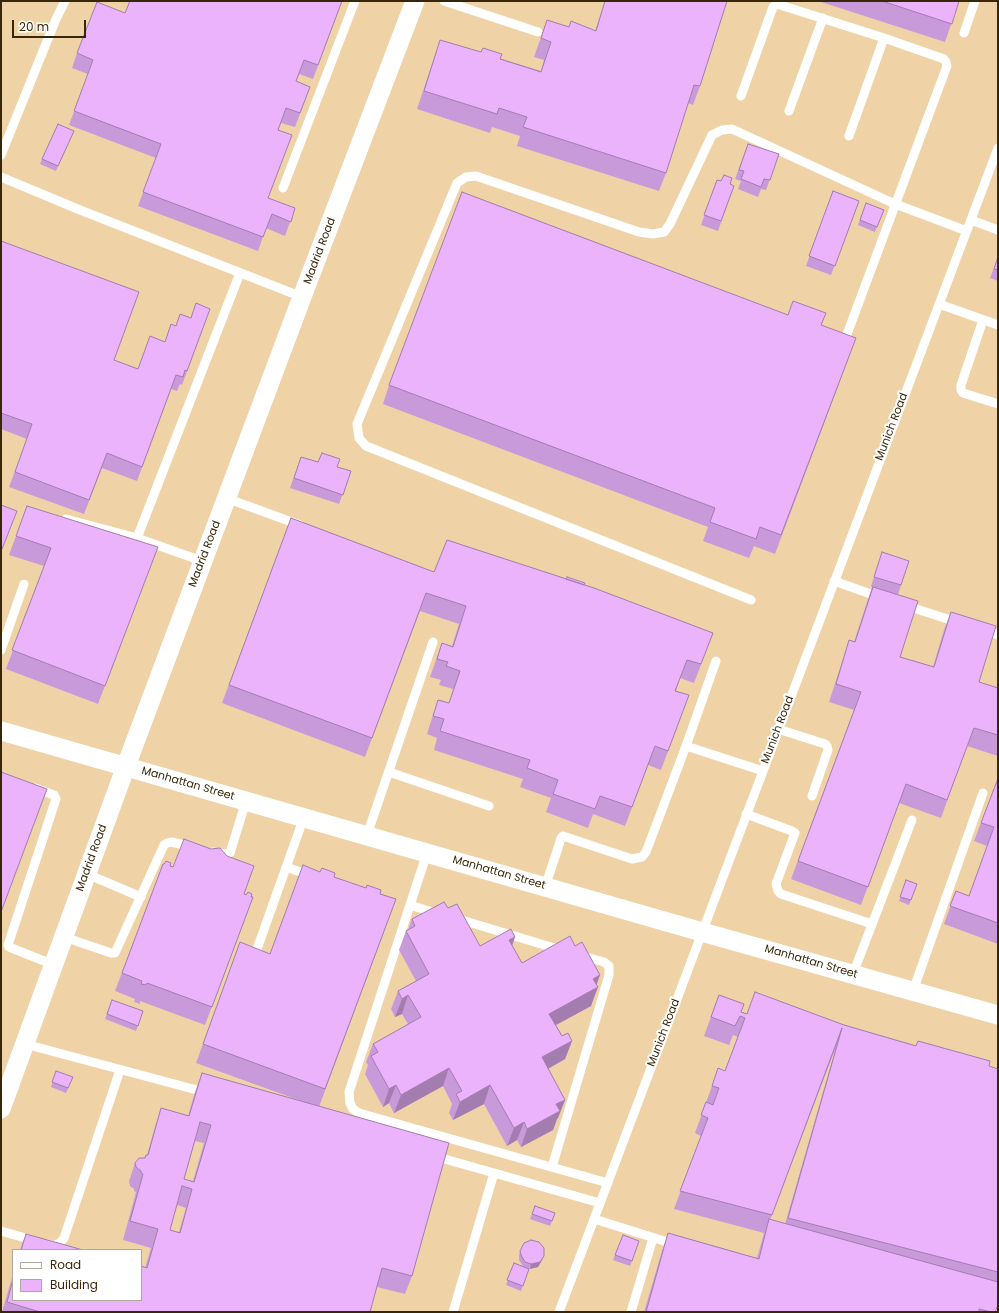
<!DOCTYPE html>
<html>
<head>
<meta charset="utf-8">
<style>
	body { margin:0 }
	#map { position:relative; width:999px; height:1313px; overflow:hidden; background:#fde2ba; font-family:Poppins,sans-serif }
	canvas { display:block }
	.frame { position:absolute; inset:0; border:2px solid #372608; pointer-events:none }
	.legend { position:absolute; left:12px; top:1249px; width:130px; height:52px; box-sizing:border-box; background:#fff; border:1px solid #afa89c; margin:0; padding:5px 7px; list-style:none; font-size:12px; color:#372608 }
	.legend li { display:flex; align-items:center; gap:8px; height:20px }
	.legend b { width:20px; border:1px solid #afa89c }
	.scale { position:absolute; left:12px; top:20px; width:74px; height:18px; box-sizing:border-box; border:2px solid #372608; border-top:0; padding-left:5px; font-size:12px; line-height:14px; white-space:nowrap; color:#372608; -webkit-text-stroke:3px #fff; paint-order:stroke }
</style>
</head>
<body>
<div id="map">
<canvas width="999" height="1313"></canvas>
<div class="frame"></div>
<ul class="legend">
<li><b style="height:5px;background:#fff"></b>Road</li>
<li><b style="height:11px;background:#eab3fc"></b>Building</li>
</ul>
<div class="scale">20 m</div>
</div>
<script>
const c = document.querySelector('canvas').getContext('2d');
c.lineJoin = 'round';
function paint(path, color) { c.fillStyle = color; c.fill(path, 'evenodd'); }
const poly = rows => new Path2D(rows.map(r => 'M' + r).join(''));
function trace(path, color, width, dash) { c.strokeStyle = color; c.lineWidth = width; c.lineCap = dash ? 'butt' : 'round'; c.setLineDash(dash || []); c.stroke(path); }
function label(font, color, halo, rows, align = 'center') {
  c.font = font + ' Poppins,sans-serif'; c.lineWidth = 4; c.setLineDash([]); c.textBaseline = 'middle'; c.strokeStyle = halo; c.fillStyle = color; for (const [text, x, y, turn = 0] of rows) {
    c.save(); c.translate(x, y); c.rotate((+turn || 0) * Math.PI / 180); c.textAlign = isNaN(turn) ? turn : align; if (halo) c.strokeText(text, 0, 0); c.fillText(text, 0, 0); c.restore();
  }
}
paint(poly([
	[1,1,998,1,998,1312,1,1312],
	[13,1250,141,1250,141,1300,13,1300]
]), '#efd3a7');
trace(poly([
	[444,1,538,32],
	[964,33,975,1],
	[741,96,773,7,777,4,884,38,944,59,946,62,947,66,846,337],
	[789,111,823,18],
	[849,136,884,38],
	[1,155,56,19,65,1],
	[1,177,80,210,302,297],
	[283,188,355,1],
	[971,220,998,230],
	[939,304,998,325],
	[983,320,961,385,961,390,963,393,998,404],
	[226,498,300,525],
	[66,519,137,538,202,561],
	[137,538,240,273],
	[834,581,882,598],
	[751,600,366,446,359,438,357,424,457,183,466,177,476,176,639,232,653,234,664,232,670,224,712,135,722,130,732,129,895,204,967,231],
	[904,605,960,623],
	[984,630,998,635],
	[1,650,24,584],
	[778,729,825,744,827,746,828,750,812,796],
	[686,746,763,771],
	[389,772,489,806],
	[35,788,54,795,56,799,8,945,9,947,54,965],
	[746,814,792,831,795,833,776,884,778,891,781,894,872,924],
	[367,835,433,642],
	[213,852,222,854,230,853,246,801],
	[427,853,349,1092,350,1103,353,1109,359,1113,608,1183],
	[286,867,312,876],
	[87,874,141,897],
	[545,887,558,848,561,838,563,836,632,859,642,857,646,852,686,746,716,661],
	[410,905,438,914],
	[455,918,561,950],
	[64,937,111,953,115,953,164,845,167,843,171,842,193,847],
	[256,952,304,817],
	[853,974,912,820],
	[913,991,983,793],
	[25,1044,208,1093],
	[434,1156,600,1203],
	[552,1167,609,975,609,966,604,962,579,955],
	[594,1219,677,1245],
	[1,1231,36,1241],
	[48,1244,53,1246,60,1243,64,1238,120,1070],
	[453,1312,494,1173],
	[559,1312,998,148],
	[631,1312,653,1238]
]), '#fff', 9);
trace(poly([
	[1,731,702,932,998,1015],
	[1,1109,126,766,302,297,415,1]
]), '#fff', 19);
paint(poly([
	[342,1,313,79,299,74,296,81,310,87,295,127,281,123,278,130,268,198,295,208,285,236,266,228,258,251,138,206,156,158,69,125,88,74,72,68,77,53,125,13],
	[605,1,727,1,700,86,693,105,688,103,666,173,659,191,517,146,520,136,492,127,490,133,417,109,440,40,541,71,544,60,534,57,547,20,569,27,595,31],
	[818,1,959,1,945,42],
	[74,131,56,171,40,164,42,159],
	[748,144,779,154,766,190,761,189,758,197,738,189,741,181,735,179],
	[717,180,734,186,718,231,701,225],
	[833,191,859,201,831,275,806,266],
	[866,203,884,210,875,232,858,225],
	[1,241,114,360,138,369,165,342,176,326,191,318,210,309,182,385,180,384,177,391,171,389,137,481,102,468,84,514,9,487,27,439,1,429],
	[998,257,998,281,990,278],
	[826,313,821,325,849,357,775,554,754,546,749,558,703,541,708,527,383,404,389,385,788,315],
	[301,457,351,471,339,504,290,488],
	[27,506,151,565,98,704,6,669,44,566,9,555],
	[291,518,434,572,584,585,713,633,694,683,680,678,676,691,689,695,661,770,648,765,625,826,593,814,588,828,546,812,551,798,520,787,523,779,434,750,437,738,427,734,432,718,438,700,449,703,453,689,439,685,441,680,430,677,442,643,452,646,459,624,420,611,365,757,222,703],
	[879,562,901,585,898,595,900,657,933,667,944,630,951,612,979,682,998,688,998,756,967,746,941,818,899,803,861,905,791,879,854,710,829,702,843,659,849,640,854,642,866,605,872,587,871,586],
	[997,781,998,782,998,944,944,924,956,891,969,896,987,846,974,841],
	[163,864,253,897,205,1025,140,1001,140,1004,134,1002,135,999,115,991],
	[334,877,396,899,319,1107,412,1276,405,1294,377,1287,370,1312,2,1312,13,1274,13,1300,145,1268,151,1248,123,1240,136,1192,134,1191,134,1189,130,1186,129,1181,135,1163,145,1158,146,1155,147,1155,155,1127,161,1108,188,1116,195,1092,202,1073,304,1102,196,1063,240,942,270,954],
	[195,1141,204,1143,193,1181,184,1179],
	[177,1205,186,1208,179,1232,170,1230],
	[906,880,917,884,909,905,899,901],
	[448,908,480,946,512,946,522,963,575,946,600,975,596,985,591,1006,556,1025,562,1036,572,1041,565,1059,548,1069,565,1100,558,1118,557,1119,553,1130,521,1147,517,1140,507,1146,484,1104,453,1120,449,1113,452,1104,443,1086,394,1113,389,1103,383,1107,365,1074,368,1065,366,1062,373,1044,408,1024,402,1014,395,1017,391,1009,398,991,416,981,399,950,406,931,408,930,412,919],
	[719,995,741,1012,747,1014,844,1025,998,1069,998,1305,995,1312,644,1312,662,1251,668,1233,757,1258,764,1233,674,1209,701,1136,695,1133,712,1086,725,1071,738,1037,733,1035,729,1045,704,1036],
	[836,1047,785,1224,770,1220],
	[112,1000,143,1011,136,1031,105,1019],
	[56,1071,73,1077,66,1093,51,1087],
	[535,1206,555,1213,550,1226,530,1219],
	[26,1234,83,1250,20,1250],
	[623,1235,639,1241,630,1266,613,1260],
	[520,1251,542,1260,538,1267,529,1269,521,1291,506,1285,514,1263,523,1266,519,1260,519,1256]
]), '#c99ad9');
paint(poly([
	[515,937,509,955,509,940],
	[600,975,595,989,598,987,591,1006,543,1032,549,1014,593,979],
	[408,995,402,1014,395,1017,402,999],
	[572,1041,565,1059,535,1076,542,1057],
	[449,1068,443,1086,394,1113,401,1095],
	[396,1085,389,1103,383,1107,389,1089],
	[490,1085,484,1104,453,1120,460,1102],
	[565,1100,558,1118,557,1119,553,1130,521,1147,527,1129,556,1104],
	[524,1122,517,1140,507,1146,514,1128],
	[544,1256,542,1260,538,1267,530,1269,531,1264]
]), '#a47db0');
const building = poly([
	[130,1,342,1,318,65,304,60,296,81,310,87,300,113,286,108,278,130,292,135,268,198,295,208,291,222,272,214,263,237,143,192,161,144,74,111,93,60,77,53,97,2,125,13,130,1],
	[605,1,727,1,700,86,694,85,666,173,523,127,527,117,499,108,497,114,424,91,440,40,481,52,483,48,502,54,500,59,541,72,551,42,541,38,547,20,569,27,571,21,596,31,605,1],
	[882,1,959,1,952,24,882,1],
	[58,124,74,131,58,166,42,159,58,124],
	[748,144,779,154,770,180,764,179,761,187,741,179,744,171,739,170,748,144],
	[724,175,732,178,730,184,734,186,721,221,704,215,717,180,721,181,724,175],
	[833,191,859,201,835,266,809,256,833,191],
	[462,192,788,315,793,301,826,313,821,325,856,338,781,535,760,527,756,539,710,522,715,508,389,385,462,192],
	[866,203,884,210,877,227,860,220,866,203],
	[1,241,139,292,114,360,138,369,150,336,165,342,171,324,176,326,180,314,191,318,196,303,210,309,187,371,185,370,183,377,176,375,142,467,107,453,89,500,15,472,32,424,1,413,1,241],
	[998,257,998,270,994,269,998,257],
	[322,453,340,459,337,467,351,471,343,495,294,478,301,457,318,462,322,453],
	[1,505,17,511,2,549,1,548,1,505],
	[27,506,158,547,105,686,12,650,51,548,16,536,27,506],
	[291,518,434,572,447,540,594,588,713,633,701,664,687,660,675,691,689,695,668,751,655,746,632,807,600,796,595,809,553,794,558,780,527,768,530,760,440,731,444,719,433,716,438,700,449,703,460,671,446,666,448,662,437,659,442,643,453,647,466,606,426,593,372,738,229,685,291,518],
	[882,552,909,561,901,585,874,577,882,552],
	[567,577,585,583,584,585,566,579,567,577],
	[873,587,918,601,900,657,934,667,951,612,996,626,979,682,998,688,998,735,974,728,947,800,906,784,868,887,798,861,861,692,836,684,849,640,855,642,873,587],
	[1,772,47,789,1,912,1,772],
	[997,781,998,782,998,923,950,906,956,891,969,896,994,827,981,823,997,781],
	[184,839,211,849,220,848,227,856,254,866,244,894,246,895,248,892,252,894,251,897,253,897,212,1007,147,983,146,985,141,984,142,981,122,973,163,864,164,864,166,861,171,863,170,866,173,867,184,839],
	[303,865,320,872,322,868,335,873,334,877,366,888,367,885,381,890,380,894,396,899,325,1089,203,1044,240,942,270,954,303,865],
	[906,880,917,884,911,900,900,897,906,880],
	[444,902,448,908,457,904,480,946,511,929,515,937,509,940,522,963,570,936,575,946,582,942,600,975,593,979,598,987,549,1014,562,1036,568,1033,572,1041,542,1057,565,1100,556,1104,560,1111,527,1129,524,1122,514,1128,490,1085,460,1102,456,1094,462,1091,449,1068,401,1095,396,1085,389,1089,371,1056,378,1052,373,1044,421,1017,408,995,402,999,398,991,429,974,406,931,415,926,412,919,444,902],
	[755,992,844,1025,916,1046,918,1041,990,1061,989,1066,998,1069,998,1272,788,1218,842,1028,772,1215,680,1191,708,1118,701,1115,706,1102,713,1105,719,1088,712,1086,718,1068,725,1071,745,1018,740,1016,735,1026,711,1017,719,995,744,1004,741,1012,747,1014,755,992],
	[112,1000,143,1011,138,1026,107,1014,112,1000],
	[56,1071,73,1077,68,1088,52,1082,56,1071],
	[202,1073,449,1143,412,1276,382,1268,370,1312,40,1312,7,1302,13,1280,13,1300,141,1300,141,1266,147,1268,158,1229,130,1221,143,1174,141,1173,141,1171,136,1167,135,1163,139,1158,145,1158,146,1155,148,1155,161,1108,189,1116,202,1073],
	[200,1122,211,1125,194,1182,184,1179,200,1122],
	[182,1186,192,1189,180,1233,170,1230,182,1186],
	[535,1206,555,1213,552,1221,532,1214,535,1206],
	[769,1219,998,1282,998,1305,995,1312,991,1312,979,1309,979,1312,646,1312,668,1233,759,1259,769,1219],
	[26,1234,83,1250,21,1250,26,1234],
	[623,1235,639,1241,632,1261,615,1255,623,1235],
	[531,1240,539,1242,544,1248,544,1256,540,1262,531,1264,525,1262,521,1255,520,1251,524,1243,531,1240],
	[514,1263,529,1269,523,1286,507,1280,514,1263]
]);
paint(building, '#eab3fc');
trace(building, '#a47db0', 1);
label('11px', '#372608', '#fff', [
	["Madrid Road",320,251,-69],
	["Munich Road",892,427,-69],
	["Madrid Road",205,554,-69],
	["Munich Road",778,730,-69],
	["Manhattan Street",188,784,16],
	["Madrid Road",92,858,-70],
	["Manhattan Street",499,873,16],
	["Manhattan Street",811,962,16],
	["Munich Road",664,1033,-69]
]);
</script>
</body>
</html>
